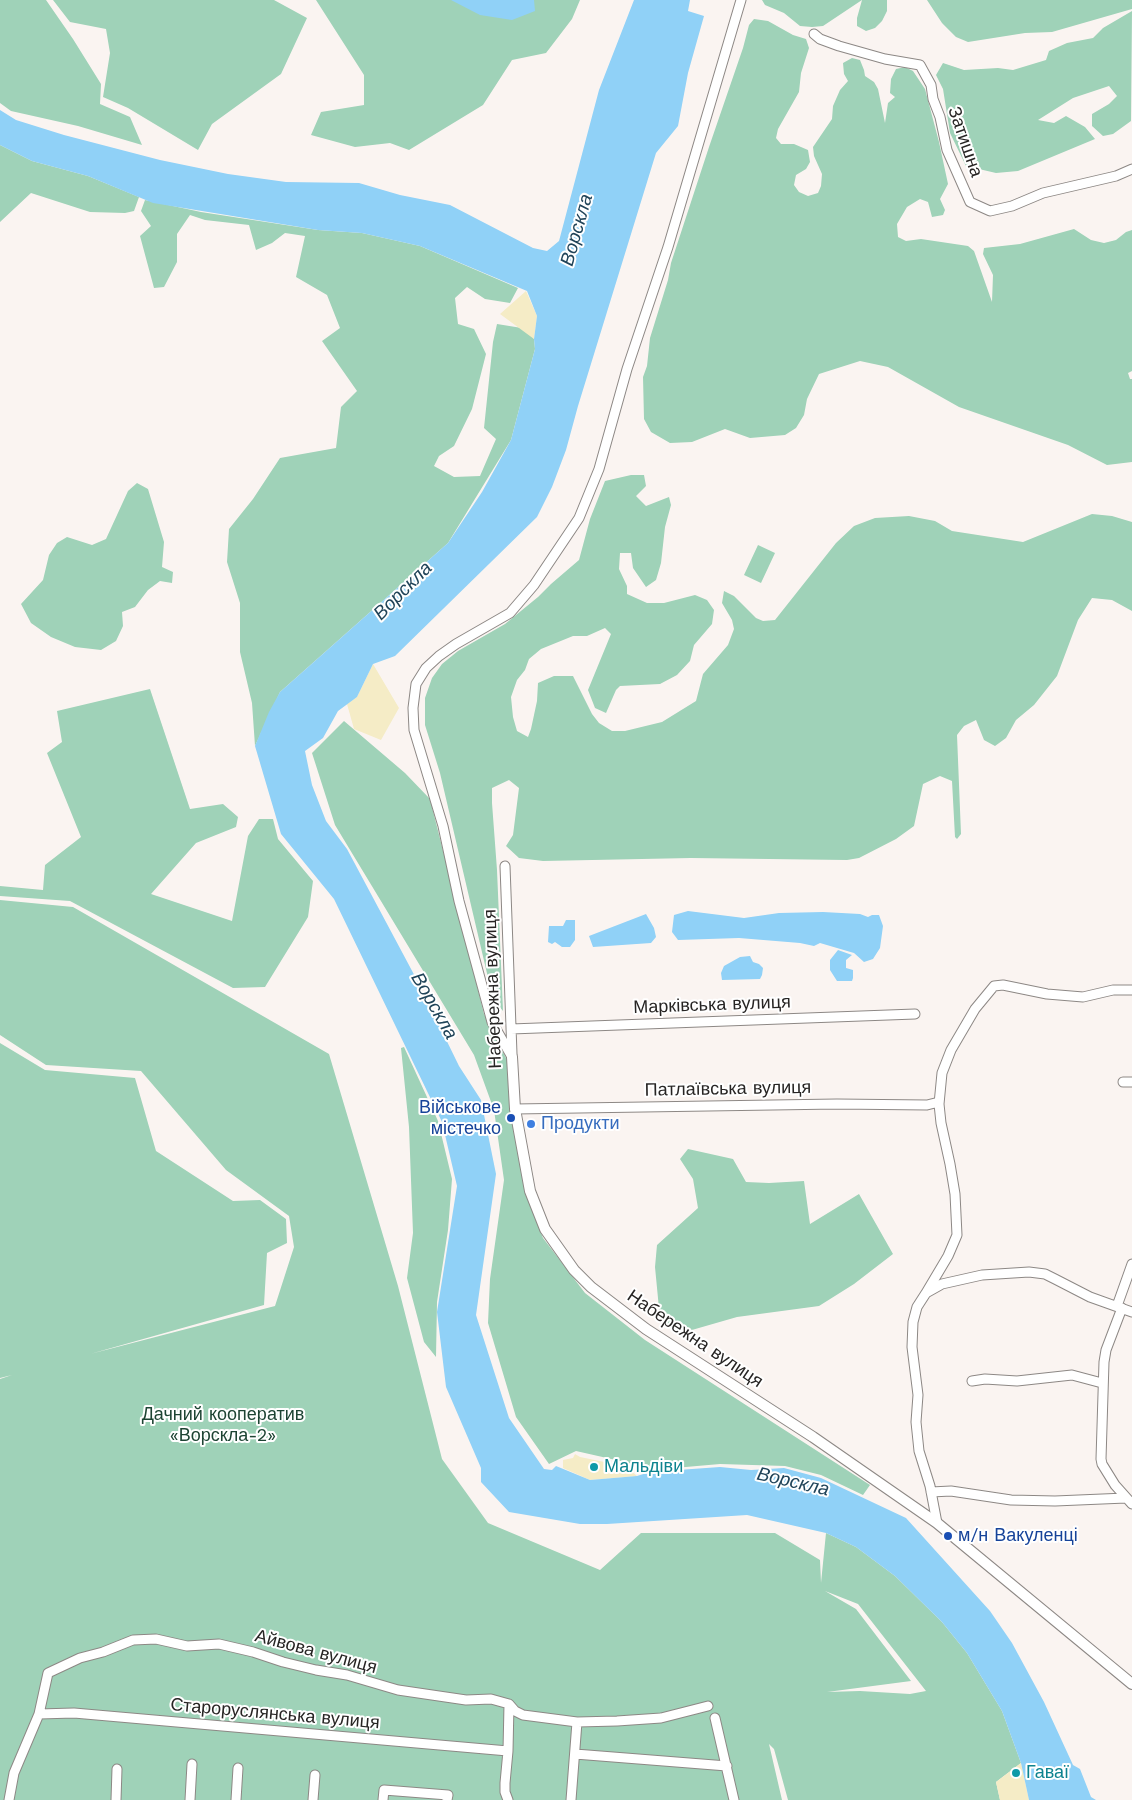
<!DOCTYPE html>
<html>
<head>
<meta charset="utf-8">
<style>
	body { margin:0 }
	canvas { display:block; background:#faf4f1 }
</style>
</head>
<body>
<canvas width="1132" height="1800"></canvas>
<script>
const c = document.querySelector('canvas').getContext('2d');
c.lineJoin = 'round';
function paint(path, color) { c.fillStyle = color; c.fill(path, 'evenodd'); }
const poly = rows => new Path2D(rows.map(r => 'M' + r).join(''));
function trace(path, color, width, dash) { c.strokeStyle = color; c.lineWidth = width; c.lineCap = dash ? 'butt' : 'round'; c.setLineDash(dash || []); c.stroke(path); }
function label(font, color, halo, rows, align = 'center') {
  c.font = font + ' "Work Sans",sans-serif'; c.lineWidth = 4; c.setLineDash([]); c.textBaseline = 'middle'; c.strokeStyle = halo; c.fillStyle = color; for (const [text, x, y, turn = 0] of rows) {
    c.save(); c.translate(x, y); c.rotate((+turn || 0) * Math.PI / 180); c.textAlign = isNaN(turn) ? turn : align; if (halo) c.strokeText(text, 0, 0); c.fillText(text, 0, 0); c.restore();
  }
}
paint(poly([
	[0,0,46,0,73,39,101,84,100,104,130,117,142,145,78,126,11,111,0,103],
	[53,0,274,0,307,18,281,74,212,124,198,150,128,108,103,97,110,53,106,29,70,22],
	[316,0,580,0,572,19,546,53,512,60,483,105,409,150,390,143,355,147,311,135,321,112,364,105,364,75],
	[762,0,862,0,823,26,812,27,800,26,784,13,765,5],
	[862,0,887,0,887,11,882,21,875,28,866,31,857,26,857,18],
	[927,0,1132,0,1132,9,1052,32,1025,33,968,42,956,37,942,23],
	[1132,11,1131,121,1113,134,1103,136,1092,126,1092,114,1109,104,1117,96,1109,86,1073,98,1038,120,1054,123,1066,116,1085,127,1095,139,1018,171,996,173,966,166,950,133,943,89,936,75,943,63,964,70,998,68,1013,70,1046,60,1049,51,1067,43,1093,38,1103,28],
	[754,19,768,21,793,35,806,39,809,48,801,73,799,92,778,129,776,138,781,144,794,144,808,150,810,162,806,169,796,175,794,185,799,192,808,196,818,193,821,186,822,174,814,156,813,147,832,119,833,106,840,90,848,81,844,74,843,63,852,58,860,60,864,70,865,76,874,82,878,89,885,123,888,103,895,97,890,93,891,79,896,69,905,67,913,71,925,89,939,142,948,184,940,199,945,210,943,215,932,217,928,202,920,199,907,207,897,224,898,237,906,241,921,239,968,246,974,251,992,302,993,275,983,254,984,248,1020,244,1074,229,1091,240,1104,243,1116,240,1126,232,1132,230,1132,371,1128,373,1130,379,1132,379,1132,462,1107,465,1068,445,959,407,888,367,860,361,819,374,807,399,804,415,796,428,785,435,750,438,725,429,692,442,670,443,651,432,644,419,643,377,647,366,650,338,668,280,671,263,709,147,743,48,749,25],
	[0,145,32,161,88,176,139,197,134,211,125,213,90,212,31,193,0,222],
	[145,200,201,212,318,230,362,233,420,246,518,288,510,303,485,299,467,287,455,298,458,324,474,329,486,354,472,409,454,446,439,456,434,466,454,477,480,476,496,439,484,428,493,342,497,324,528,329,534,339,535,349,511,440,448,543,280,692,255,746,252,703,240,652,240,603,227,562,229,529,253,499,280,458,336,448,341,407,357,391,322,341,340,328,327,295,296,277,305,236,285,233,272,243,256,250,249,225,205,220,190,215,177,234,177,262,164,287,154,288,140,236,151,226,141,211],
	[631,475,644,475,646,486,636,496,646,506,669,497,671,505,665,527,661,563,656,580,646,587,633,568,631,553,620,553,619,569,627,586,627,594,647,603,664,603,695,595,707,600,714,610,712,624,694,645,690,661,677,675,660,684,620,686,616,690,606,713,595,708,588,690,611,634,605,628,587,636,573,636,541,649,529,659,525,670,517,680,511,697,513,717,517,731,528,737,531,729,537,701,538,683,554,676,573,676,592,714,599,723,612,731,625,731,662,722,696,701,703,674,728,645,734,629,732,620,722,603,724,591,734,596,756,618,763,621,775,620,836,543,854,526,875,518,909,516,935,521,952,531,1023,542,1092,514,1112,516,1132,522,1132,611,1112,600,1092,598,1078,620,1057,676,1034,705,1016,720,1006,738,995,746,984,740,976,720,964,726,957,735,961,834,957,839,955,837,952,781,940,776,923,784,914,826,896,839,859,858,847,860,691,858,543,861,519,858,506,846,513,835,519,788,509,780,492,788,492,803,497,870,503,1011,493,999,440,773,425,725,425,698,432,678,442,664,458,651,505,624,538,597,551,584,579,560,590,519,605,481],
	[137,483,148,489,164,542,162,567,173,572,172,583,160,581,148,590,135,607,122,612,123,626,116,641,101,650,75,647,51,637,31,623,21,604,43,580,49,555,57,543,67,537,92,545,106,539,128,491],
	[758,545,775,553,761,583,744,575],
	[150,689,190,809,223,804,238,817,236,827,196,843,151,894,232,921,248,836,259,819,273,819,278,839,313,881,308,917,265,987,233,988,70,901,0,896,0,886,43,890,45,865,81,837,47,753,62,742,57,711],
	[344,721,405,773,430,799,484,1014,508,1062,528,1199,543,1238,585,1293,645,1340,870,1485,863,1495,821,1475,785,1466,720,1464,640,1471,629,1463,576,1451,549,1464,516,1417,488,1323,490,1279,504,1180,494,1110,474,1055,335,825,312,753],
	[0,900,73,907,329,1054,398,1286,442,1459,488,1523,600,1570,641,1533,775,1533,820,1560,821,1583,826,1533,856,1547,895,1576,942,1622,967,1653,1002,1711,1021,1763,996,1782,1000,1800,788,1800,774,1749,769,1744,782,1800,0,1800,0,1379,12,1375,0,1378,0,1043,45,1070,135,1078,156,1151,233,1201,260,1200,286,1219,287,1243,267,1253,264,1305,90,1354,275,1306,294,1247,289,1216,226,1170,141,1071,46,1065,0,1035],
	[825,1591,858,1604,926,1691,910,1694,860,1691,827,1692,911,1681,856,1609],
	[404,1047,438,1121,452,1179,448,1230,437,1302,436,1357,424,1342,407,1278,413,1233,409,1127,401,1048],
	[688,1149,733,1159,746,1182,769,1183,804,1181,810,1224,859,1194,893,1254,854,1284,819,1306,737,1317,678,1334,660,1319,655,1267,657,1245,698,1208,693,1179,680,1159]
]), '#9fd2b8');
paint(poly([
	[526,291,537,316,534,339,500,314],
	[373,664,399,708,381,740,354,729,347,704,357,697],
	[575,1454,580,1457,624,1466,627,1471,632,1472,637,1476,590,1480,563,1468,563,1460,573,1458],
	[1021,1763,1029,1800,1000,1800,996,1782]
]), '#f5ecc6');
paint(poly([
	[451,0,534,0,535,11,512,20,480,15],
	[634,0,690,0,688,11,704,16,688,73,678,126,656,153,578,406,566,450,552,487,537,517,395,656,373,664,357,697,338,711,323,738,305,751,312,785,326,821,347,849,418,982,459,1066,481,1100,496,1174,476,1315,509,1418,544,1469,552,1470,556,1466,590,1480,637,1476,650,1472,720,1467,751,1470,784,1468,821,1478,906,1518,990,1611,1012,1643,1044,1702,1073,1765,1080,1769,1091,1797,1096,1800,1029,1800,1021,1763,1002,1711,967,1653,942,1622,895,1576,856,1547,826,1533,747,1515,607,1524,580,1524,509,1512,481,1482,481,1468,446,1387,437,1312,457,1186,442,1122,334,899,281,834,255,746,269,712,280,692,448,543,482,492,511,440,535,349,534,339,537,316,527,291,420,246,362,233,318,230,153,203,88,176,32,161,0,145,0,110,16,120,64,135,160,160,228,174,286,182,359,183,400,195,450,205,533,248,547,251,559,241,599,90],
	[688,911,744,918,779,913,823,912,860,914,868,917,872,915,879,915,883,926,880,948,873,959,864,962,854,953,820,943,814,946,800,943,739,938,678,940,672,932,674,915],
	[646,914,654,928,656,937,651,943,593,947,589,936],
	[566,920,575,920,575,940,570,947,562,947,555,942,552,944,548,942,549,926,563,926],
	[838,950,852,955,846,960,846,968,853,970,853,978,852,981,837,981,830,970,830,960],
	[750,956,753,962,759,964,763,968,762,975,760,979,722,980,721,973,724,966,740,957]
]), '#90d1f7');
const minor = poly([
	[814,34,820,39,839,46,885,59,920,65,931,85,933,99,940,117,947,150,970,202,990,211,1012,206,1043,193,1116,176,1132,169],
	[505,866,512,1054],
	[511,1029,915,1014],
	[512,1057,492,1022,459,901,443,826,414,730,413,708,416,684,426,668,439,656,456,644,510,613,534,585,579,518,599,469,627,369,668,247,741,0],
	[1123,1082,1132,1082],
	[515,1109,837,1104,927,1105,939,1102],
	[926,1293,948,1256,957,1235,955,1194,950,1164,941,1123,939,1104,942,1073,951,1050,975,1009,994,986,1003,985,1047,994,1083,997,1113,990,1132,990],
	[1117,1306,1132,1264],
	[1122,1308,1106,1350,1104,1362,1101,1459,1102,1464,1115,1485,1132,1504],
	[972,1381,985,1379,1017,1381,1072,1375,1102,1383],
	[931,1492,951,1491,1011,1500,1055,1501,1126,1498],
	[937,1523,930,1486,919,1451,916,1422,918,1395,912,1347,913,1322,917,1307,926,1293,942,1284,982,1275,1029,1272,1045,1274,1055,1279,1090,1297,1132,1312],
	[39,1714,74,1713,131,1718,508,1751],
	[715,1718,734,1800],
	[575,1754,727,1766],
	[9,1800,14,1773,39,1714,48,1673,80,1658,103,1652,133,1640,156,1639,187,1646,219,1644,253,1652,283,1662,316,1670,347,1675,398,1690,466,1700,491,1699,509,1704,515,1711,523,1715,577,1722,617,1721,661,1718,708,1706],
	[116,1800,117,1769],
	[190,1800,192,1764],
	[236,1800,238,1768],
	[313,1800,315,1775],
	[383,1800,384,1790,448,1795,447,1800],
	[508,1800,505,1792,505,1783,508,1751,509,1704],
	[571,1800,577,1722]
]);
const tertiary = poly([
	[512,1057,515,1109,530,1191,545,1229,574,1270,591,1287,646,1329,813,1437,937,1523,1132,1684]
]);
trace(minor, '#8d8885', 11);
trace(tertiary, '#8d8885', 12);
trace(minor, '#fff', 9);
trace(tertiary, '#fff', 10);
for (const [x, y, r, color] of [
	[511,1118,5,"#1a4fb4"],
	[531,1124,5,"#3f7fe0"],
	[594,1467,5,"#0f9aa8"],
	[948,1536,5,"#1a4fb4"],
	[1016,1773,5,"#0f9aa8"]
]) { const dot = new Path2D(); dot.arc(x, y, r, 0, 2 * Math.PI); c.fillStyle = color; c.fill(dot); trace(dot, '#fff', 2); }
label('18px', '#272524', '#fff', [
	["Затишна",965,142,71],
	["Набережна вулиця",493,989,-92],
	["Марківська вулиця",712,1005,-2],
	["Патлаївська вулиця",728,1089,-1],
	["Набережна вулиця",695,1339,34],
	["Айвова вулиця",316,1652,15],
	["Староруслянська вулиця",275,1714,5]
]);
label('18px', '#164399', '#fff', [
	["Військове",501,1108],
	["містечко",501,1129],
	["м/н Вакуленці",958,1536,"left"]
], 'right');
label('18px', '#366cbe', '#fff', [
	["Продукти",541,1124]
], 'left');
label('18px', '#1d4433', '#fff', [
	["Дачний кооператив",223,1415],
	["«Ворскла-2»",223,1436]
]);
label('18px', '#0d838f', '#fff', [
	["Мальдіви",604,1467],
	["Гаваї",1026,1773]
], 'left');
label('italic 19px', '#204459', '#fff', [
	["Ворскла",577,230,-74],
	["Ворскла",403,591,-45],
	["Ворскла",434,1006,60],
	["Ворскла",793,1482,13]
]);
</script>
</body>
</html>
